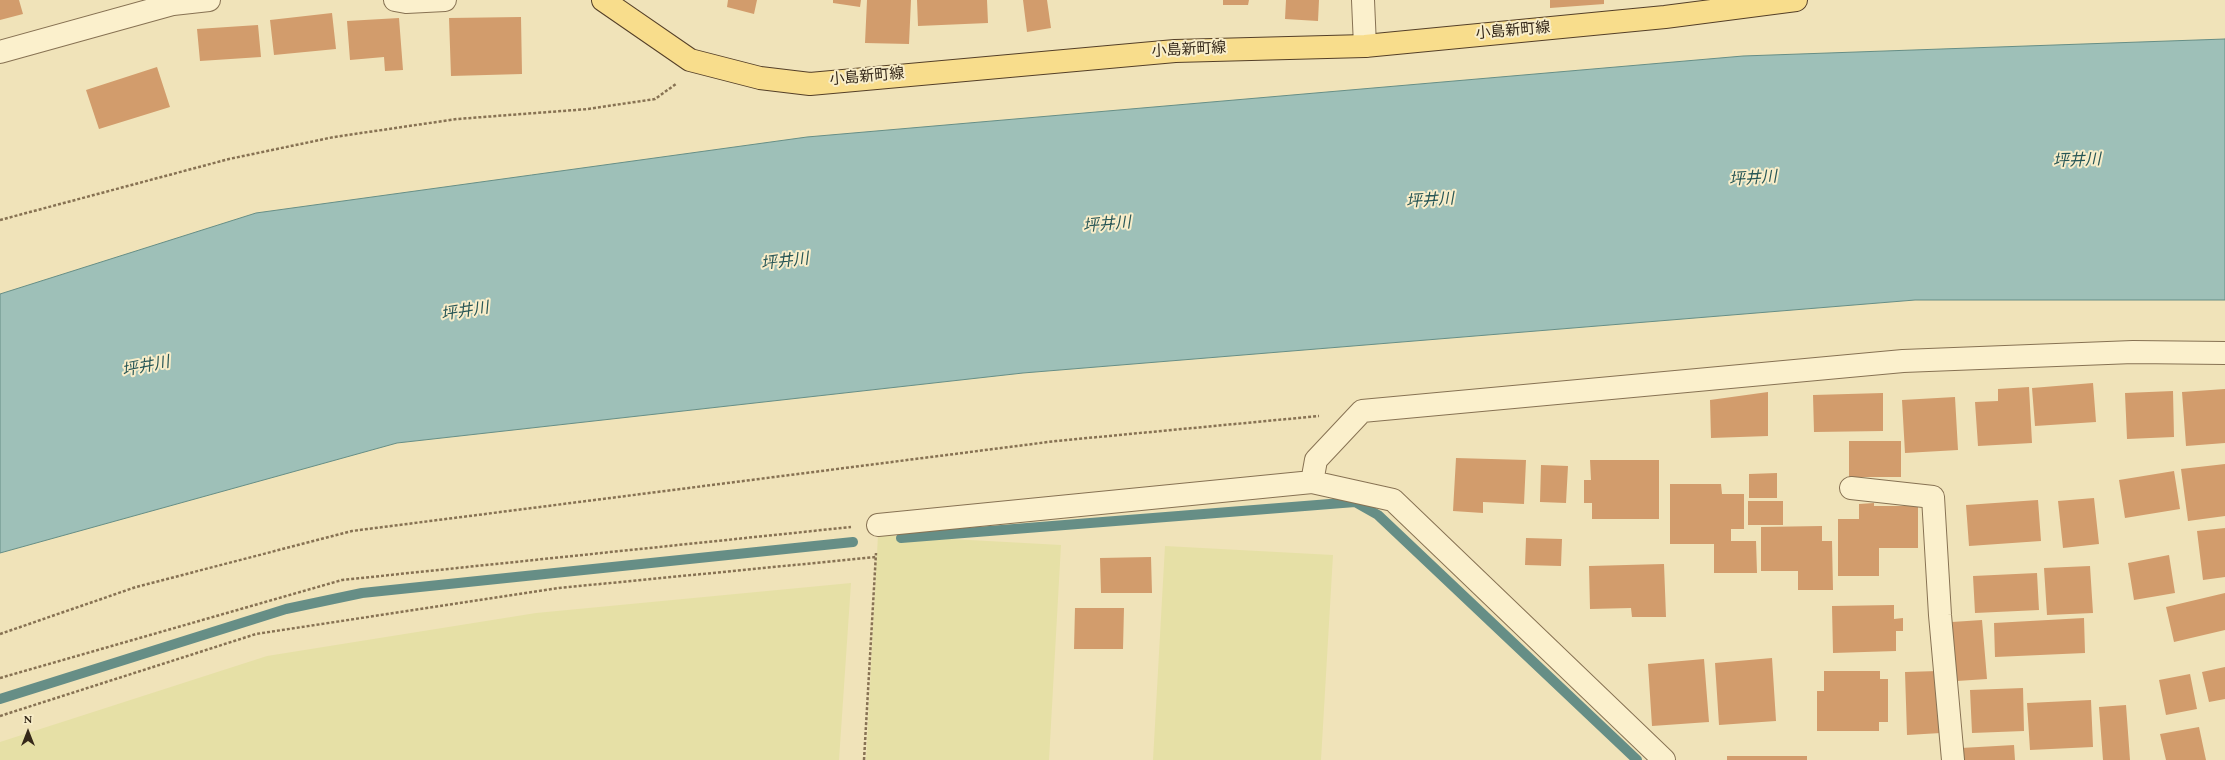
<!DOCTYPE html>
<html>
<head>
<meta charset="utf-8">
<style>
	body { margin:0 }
	#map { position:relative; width:2225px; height:760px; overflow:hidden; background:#f0e3b9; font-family:Spectral,serif }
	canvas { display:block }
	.north { position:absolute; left:8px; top:712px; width:40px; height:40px; -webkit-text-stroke:3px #f8edc9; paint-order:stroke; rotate:0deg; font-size:11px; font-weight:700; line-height:16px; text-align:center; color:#352819 }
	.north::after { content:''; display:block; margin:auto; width:14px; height:18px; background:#352819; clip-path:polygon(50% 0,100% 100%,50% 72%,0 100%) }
</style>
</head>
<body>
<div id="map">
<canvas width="2225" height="760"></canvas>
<div class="north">N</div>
</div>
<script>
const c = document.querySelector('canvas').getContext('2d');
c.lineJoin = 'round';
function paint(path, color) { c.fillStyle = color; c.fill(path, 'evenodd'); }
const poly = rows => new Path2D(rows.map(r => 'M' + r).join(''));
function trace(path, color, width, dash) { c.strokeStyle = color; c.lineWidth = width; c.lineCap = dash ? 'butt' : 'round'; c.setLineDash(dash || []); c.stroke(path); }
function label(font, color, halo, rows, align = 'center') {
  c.font = font + ' Spectral,"Noto Sans JP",serif'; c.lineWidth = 4; c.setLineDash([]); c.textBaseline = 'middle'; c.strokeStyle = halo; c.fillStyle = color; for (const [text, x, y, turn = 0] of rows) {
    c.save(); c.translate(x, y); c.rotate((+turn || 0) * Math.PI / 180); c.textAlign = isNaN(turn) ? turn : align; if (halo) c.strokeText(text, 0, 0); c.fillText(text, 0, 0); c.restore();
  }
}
paint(poly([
	[878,535,1061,545,1049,760,866,760],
	[1165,546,1333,555,1321,760,1153,760],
	[851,583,839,760,0,760,0,742,267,656,536,613]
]), '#e6e0a6');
const water = poly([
	[2225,39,2225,300,1915,300,1023,373,397,443,0,553,0,294,256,213,807,137,1743,56,2225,39]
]);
paint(water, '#9ec0b8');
trace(water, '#668e86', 1);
trace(poly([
	[901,538,1355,502,1378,515,1637,760],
	[0,699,286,609,362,593,853,542]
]), '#668e86', 10);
paint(poly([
	[0,0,19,0,23,14,0,20],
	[728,0,757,0,754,14,727,7],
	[833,0,861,0,860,7,833,3],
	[867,0,911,0,909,44,865,43],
	[917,0,987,0,988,23,918,26],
	[1023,0,1047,0,1051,28,1027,32],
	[1223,0,1249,0,1248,5,1223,5],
	[1286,0,1319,0,1318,21,1285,19],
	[1550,0,1604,0,1604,4,1550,8],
	[332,13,336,49,274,55,270,20],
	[521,17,522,74,451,76,449,18],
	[399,18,403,70,385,71,384,57,350,60,347,21],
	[258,25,261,57,200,61,197,29],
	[157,67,170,107,99,129,86,90],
	[2093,383,2096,422,2035,426,2032,388],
	[2029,387,2032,443,1978,446,1975,402,1998,401,1998,389],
	[2225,389,2225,443,2186,446,2182,392],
	[2173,391,2174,437,2127,439,2125,393],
	[1768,392,1768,436,1711,438,1710,400],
	[1883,393,1883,431,1814,432,1813,395],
	[1955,397,1958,450,1905,453,1902,400],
	[1849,441,1901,441,1901,477,1849,477],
	[1456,458,1526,460,1524,504,1483,502,1483,513,1453,511],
	[1590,460,1659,460,1659,519,1592,519,1592,503,1584,503,1584,480,1591,480],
	[2225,464,2225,516,2188,521,2181,469],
	[1541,465,1568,466,1566,503,1540,502],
	[2174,471,2180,509,2125,518,2119,480],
	[1777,473,1777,498,1749,498,1749,474],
	[1670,484,1721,484,1722,494,1744,494,1744,529,1731,529,1731,541,1756,541,1757,573,1714,573,1714,544,1670,544],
	[2094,498,2099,544,2063,548,2058,501],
	[2038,500,2041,541,1969,546,1966,505],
	[1748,501,1783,501,1783,525,1748,525],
	[1874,503,1874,506,1918,506,1918,548,1879,548,1879,576,1838,576,1838,519,1859,519,1859,504],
	[1822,526,1822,541,1832,541,1833,590,1798,590,1798,571,1761,571,1761,527],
	[2225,528,2225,577,2203,580,2197,531],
	[1526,538,1562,539,1561,566,1525,565],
	[2169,555,2175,593,2134,600,2128,563],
	[1151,557,1152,593,1101,593,1100,558],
	[1664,564,1666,617,1632,617,1631,608,1590,609,1589,566],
	[2090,566,2093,613,2047,615,2044,568],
	[2037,573,2039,610,1975,613,1973,576],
	[2225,593,2225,630,2174,642,2166,607],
	[1894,605,1894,619,1903,618,1903,631,1896,631,1896,651,1833,653,1832,606],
	[1075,608,1124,608,1123,649,1074,649],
	[2084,618,2085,653,1995,657,1994,623],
	[1982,620,1987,679,1957,681,1952,622],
	[1772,658,1776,721,1719,725,1715,663],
	[1704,659,1709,722,1652,726,1648,664],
	[2225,667,2225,699,2209,702,2202,672],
	[1824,671,1880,671,1880,679,1888,679,1888,722,1879,722,1879,731,1817,731,1817,691,1824,691],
	[1938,671,1941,733,1907,735,1905,672],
	[2190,674,2197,709,2166,715,2159,680],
	[2023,688,2024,731,1972,733,1970,690],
	[2091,700,2093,747,2030,750,2027,703],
	[2126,705,2130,760,2103,760,2099,707],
	[2199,727,2206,760,2166,760,2160,734],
	[2014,745,2015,760,1962,760,1961,748],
	[1727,756,1807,756,1807,760,1727,760]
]), '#d29c6c');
const minor = poly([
	[395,0,406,2,445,0],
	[1363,0,1365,46],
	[0,52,173,4,209,0],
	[1312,482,1316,460,1362,411,1903,361,2133,352,2225,353],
	[1851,488,1933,497,1940,615,1953,760],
	[878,525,1312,482,1393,500,1664,760]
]);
const major = poly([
	[603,0,690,60,760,78,810,84,1175,51,1365,46,1665,17,1796,0]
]);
trace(minor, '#877253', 24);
trace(major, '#543f28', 24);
trace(poly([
	[0,220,229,159,334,137,457,119,588,109,655,99,676,84],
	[0,634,136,587,352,531,1056,441,1319,416],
	[0,678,342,580,851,527],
	[0,716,256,634,559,588,876,557],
	[864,760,876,553]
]), '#877253', 2.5, [3, 2]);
trace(minor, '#fbf0cc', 22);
trace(major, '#f8dd8c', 22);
label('15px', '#352819', '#f8edc9', [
	["小島新町線",1513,32,-5],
	["小島新町線",1189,51,-3],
	["小島新町線",867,78,-5]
]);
label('italic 16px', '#275656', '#f8edc9', [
	["坪井川",2077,162,-2],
	["坪井川",1753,180,-4],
	["坪井川",1430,202,-4],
	["坪井川",1107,226,-5],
	["坪井川",785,263,-7],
	["坪井川",465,313,-9],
	["坪井川",146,368,-11]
]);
</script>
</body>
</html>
